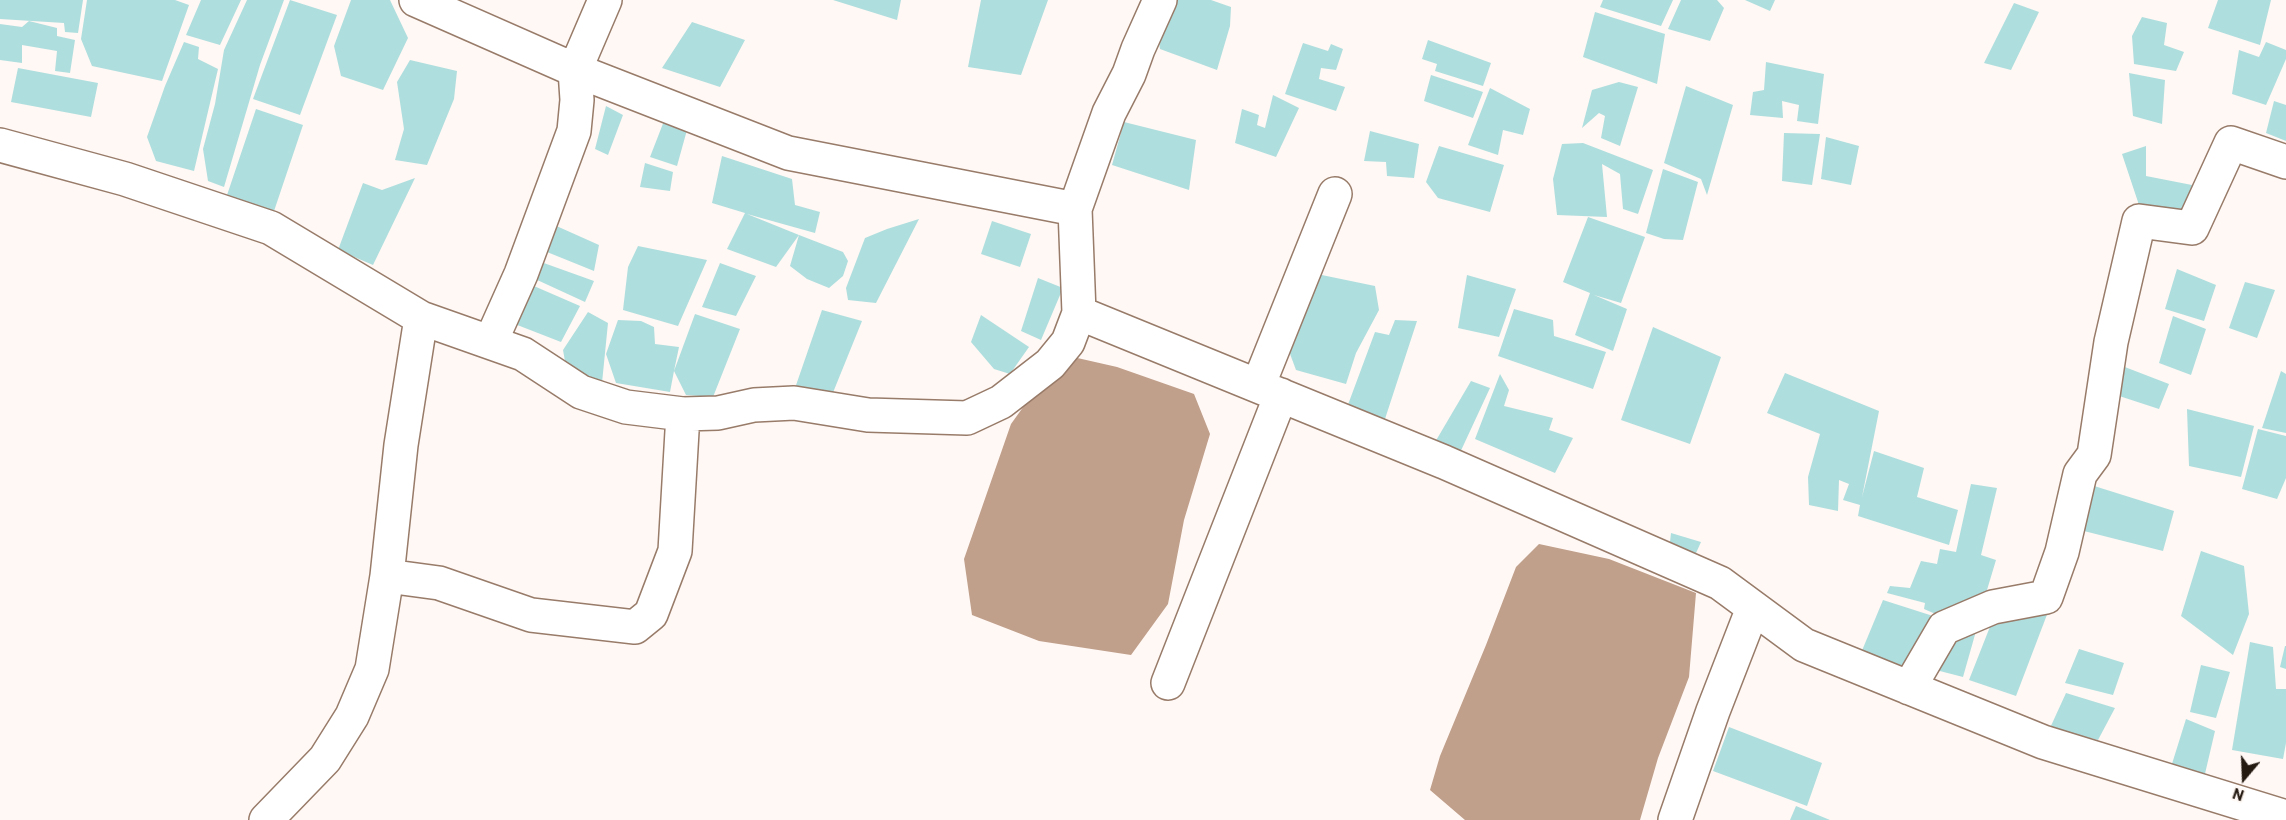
<!DOCTYPE html>
<html>
<head>
<meta charset="utf-8">
<style>
	body { margin:0 }
	#map { position:relative; width:2286px; height:820px; overflow:hidden; background:#fff8f4; font-family:Barlow,sans-serif }
	canvas { display:block }
	.north { position:absolute; left:2214px; top:748px; width:60px; height:60px; -webkit-text-stroke:4px #fff8f4; paint-order:stroke; rotate:199deg; font-size:16px; font-weight:700; line-height:24px; text-align:center; color:#251a12 }
	.north::after { content:''; display:block; margin:auto; width:21px; height:27px; background:#251a12; clip-path:polygon(50% 0,100% 100%,50% 72%,0 100%) }
</style>
</head>
<body>
<div id="map">
<canvas width="2286" height="820"></canvas>
<div class="north">N</div>
</div>
<script>
const c = document.querySelector('canvas').getContext('2d');
c.lineJoin = 'round';
function paint(path, color) { c.fillStyle = color; c.fill(path, 'evenodd'); }
const poly = rows => new Path2D(rows.map(r => 'M' + r).join(''));
function trace(path, color, width, dash) { c.strokeStyle = color; c.lineWidth = width; c.lineCap = dash ? 'butt' : 'round'; c.setLineDash(dash || []); c.stroke(path); }
paint(poly([
	[1073,357,1117,367,1194,394,1210,434,1184,520,1168,604,1131,655,1039,641,972,615,964,559,1011,424,1034,392],
	[1539,544,1609,559,1696,593,1689,677,1658,758,1640,820,1465,820,1430,790,1440,756,1486,645,1516,567]
]), '#c09f8b');
paint(poly([
	[0,0,83,0,78,33,65,32,64,23,0,19],
	[87,0,175,0,189,5,162,81,92,66,81,39],
	[201,0,241,0,220,45,186,35],
	[247,0,284,0,260,65,224,187,208,181,203,149,215,104,224,50],
	[290,0,337,15,300,115,253,99],
	[351,0,390,0,408,38,383,90,341,76,334,46],
	[833,0,901,0,897,20],
	[981,0,1048,0,1021,75,968,67],
	[1169,0,1211,0,1231,7,1230,26,1217,70,1160,49,1156,25],
	[1603,0,1673,0,1661,26,1600,7],
	[1681,0,1717,0,1724,8,1710,41,1668,29],
	[1745,0,1775,0,1770,11],
	[2218,0,2271,0,2260,45,2208,28],
	[2014,3,2039,12,2011,70,1984,63],
	[1595,12,1665,34,1657,84,1583,57],
	[2142,17,2167,23,2164,45,2184,52,2176,71,2134,64,2132,36],
	[29,21,57,28,57,36,75,40,70,73,55,71,57,51,22,45,22,63,0,60,0,24,22,27],
	[692,22,745,40,720,87,662,68],
	[1428,40,1491,63,1483,86,1435,71,1437,64,1422,59],
	[184,42,199,47,198,59,218,69,194,171,156,161,147,137,165,86],
	[2266,42,2286,50,2286,59,2266,105,2232,94,2239,50,2259,57],
	[1303,43,1328,51,1331,44,1343,49,1336,70,1321,68,1319,79,1345,87,1336,111,1285,94],
	[410,60,457,71,454,99,427,165,395,160,404,129,397,82],
	[1766,62,1824,74,1818,124,1797,121,1799,105,1782,101,1783,118,1750,115,1753,92,1764,90],
	[18,68,98,83,91,117,11,102],
	[2129,73,2165,80,2162,124,2133,116],
	[1431,75,1483,92,1473,118,1424,101],
	[1619,82,1638,87,1620,146,1601,138,1605,116,1599,113,1582,128,1592,90],
	[1686,86,1733,105,1707,195,1701,179,1664,163],
	[1490,88,1530,109,1523,135,1503,130,1498,155,1468,145],
	[1273,95,1299,108,1276,157,1235,143,1242,109,1259,115,1257,125,1265,128],
	[2274,101,2286,105,2286,141,2266,133],
	[606,106,623,115,608,155,595,149],
	[256,109,303,125,272,217,225,201],
	[664,121,687,130,677,166,650,157],
	[1124,122,1196,140,1189,190,1112,165],
	[1370,131,1419,144,1414,178,1387,176,1386,162,1364,161],
	[1784,133,1820,134,1812,185,1782,181],
	[1826,137,1859,146,1851,185,1821,179],
	[1583,143,1653,170,1638,214,1623,209,1620,174,1602,164,1607,217,1557,215,1553,179,1562,144],
	[1439,146,1504,165,1490,212,1438,198,1426,182],
	[2146,146,2146,176,2192,185,2190,218,2142,214,2122,154],
	[722,156,792,179,795,205,820,212,815,233,747,214,799,235,843,252,848,261,843,276,829,288,807,279,790,266,799,235,776,267,727,249,745,213,712,203],
	[645,163,673,172,670,191,640,187],
	[1663,169,1698,182,1683,240,1664,239,1646,233],
	[415,178,373,265,338,250,363,183,382,190],
	[1588,217,1645,237,1621,303,1594,295,1627,309,1613,351,1575,335,1590,293,1563,282],
	[919,219,876,303,848,300,846,288,865,238,887,229],
	[992,221,1031,234,1020,267,981,254],
	[552,224,599,245,594,271,547,252],
	[638,246,707,260,678,326,623,310,628,267],
	[541,262,594,281,585,302,535,279],
	[720,263,756,276,736,316,702,307],
	[2177,269,2216,285,2204,321,2165,309],
	[1317,274,1375,286,1379,310,1356,353,1346,384,1296,370,1283,335],
	[1467,275,1516,289,1499,337,1458,328],
	[1038,278,1063,288,1041,340,1021,331],
	[2245,282,2275,290,2257,338,2229,328],
	[527,283,580,306,561,342,507,321],
	[1514,309,1553,320,1554,336,1606,352,1593,389,1498,356],
	[822,310,862,321,832,395,794,391],
	[588,312,608,323,602,383,566,367,563,350],
	[695,314,740,329,713,397,686,395,674,371,670,392,616,383,606,354,618,320,641,321,654,327,655,344,679,347,674,371],
	[981,315,1029,347,1010,374,994,369,971,342],
	[2173,316,2206,329,2191,375,2159,363],
	[1395,320,1417,321,1384,422,1346,410,1375,332,1389,335],
	[1653,327,1721,357,1690,444,1621,420],
	[2117,364,2169,384,2159,409,2110,393],
	[2281,371,2286,374,2286,433,2262,428],
	[1785,373,1879,411,1862,497,1874,451,1924,468,1917,497,1958,510,1949,545,1858,516,1860,505,1843,500,1849,484,1839,480,1838,511,1809,505,1808,477,1820,434,1767,413],
	[1500,374,1509,390,1504,406,1553,418,1549,430,1573,438,1555,473,1475,439],
	[1471,381,1490,388,1458,457,1431,449],
	[2187,409,2254,426,2241,477,2189,466],
	[2258,429,2286,436,2286,478,2277,499,2242,489],
	[1971,484,1997,488,1981,555,1996,560,1984,600,1947,619,1924,609,1925,603,1887,593,1890,586,1910,588,1921,561,1937,564,1940,549,1956,552],
	[2091,485,2174,511,2163,551,2080,530],
	[1671,533,1701,542,1692,562,1669,551],
	[2201,551,2244,566,2249,614,2233,655,2181,616],
	[1883,600,1933,616,1924,648,1913,671,1861,653],
	[2048,612,2016,696,1969,680,1995,614],
	[1980,617,1963,677,1932,669,1944,640],
	[2250,642,2273,647,2276,689,2286,689,2286,743,2283,759,2232,750],
	[2285,646,2286,646,2286,669,2280,667],
	[2079,649,2124,663,2113,695,2065,683],
	[2201,665,2230,672,2216,718,2190,712],
	[2066,693,2115,708,2098,740,2050,728],
	[2186,719,2215,731,2204,778,2171,767],
	[1729,727,1822,763,1807,806,1713,771],
	[1796,806,1830,820,1790,820]
]), '#afdede');
const minor = poly([
	[416,0,575,70,788,153,1075,209,1079,313,1444,462,1720,583,1804,645,2043,742,2286,817],
	[0,145,125,179,271,228,421,318,523,354,581,392,626,407,683,414,718,413,754,405,794,403,868,415,967,418,1001,402,1050,364,1068,342,1079,313],
	[1075,209,1109,113,1129,74,1138,49,1160,0],
	[491,341,521,274,574,131,577,100,575,70,605,0],
	[1258,386,1335,194],
	[387,576,401,445,421,318],
	[1168,683,1281,395],
	[1909,688,1944,628,1993,607,2046,597,2062,552,2080,474,2094,455,2111,342,2139,221,2192,228,2231,143,2286,162],
	[266,820,325,759,352,716,372,669,387,576,439,583,531,615,635,627,651,614,675,551,683,414],
	[1675,820,1713,711,1753,608]
]);
trace(minor, '#987b69', 36);
trace(minor, '#fff', 33);
</script>
</body>
</html>
